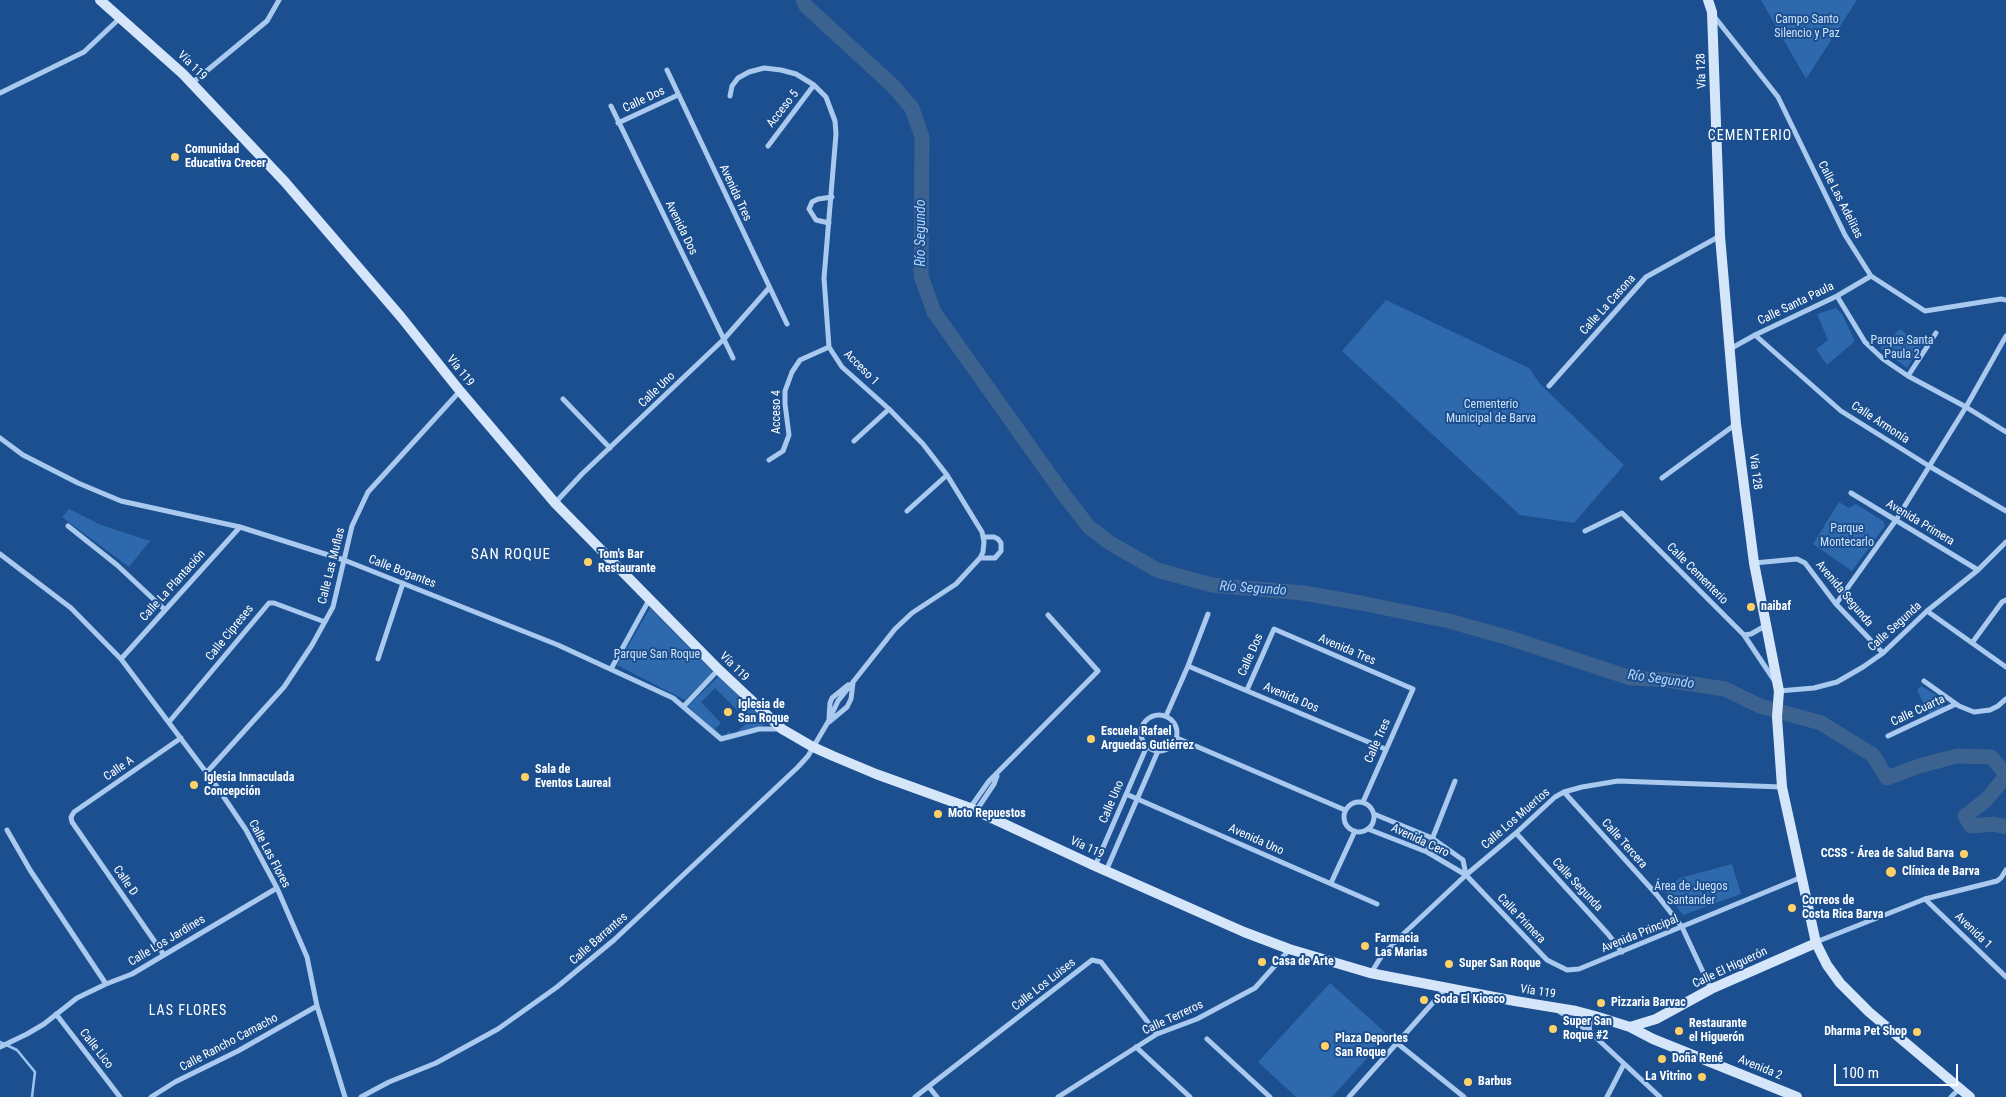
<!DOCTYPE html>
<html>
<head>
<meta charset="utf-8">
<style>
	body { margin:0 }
	#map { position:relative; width:2006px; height:1097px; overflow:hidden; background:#1b4f8f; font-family:"Roboto Condensed",sans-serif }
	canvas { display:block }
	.scale { position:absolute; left:1834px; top:1064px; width:124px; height:22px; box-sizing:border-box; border:2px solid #fff; border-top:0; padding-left:6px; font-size:15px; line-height:18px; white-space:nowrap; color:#fff; -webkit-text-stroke:4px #1b4f8f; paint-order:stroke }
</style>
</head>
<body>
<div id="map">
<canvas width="2006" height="1097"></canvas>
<div class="scale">100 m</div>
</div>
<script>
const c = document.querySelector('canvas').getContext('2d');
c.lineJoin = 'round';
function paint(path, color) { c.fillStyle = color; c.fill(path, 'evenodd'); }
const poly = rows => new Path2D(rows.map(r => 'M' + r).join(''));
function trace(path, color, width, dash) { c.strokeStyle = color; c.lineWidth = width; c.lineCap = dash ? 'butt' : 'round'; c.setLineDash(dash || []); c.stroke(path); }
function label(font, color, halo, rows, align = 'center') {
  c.font = font + ' "Roboto Condensed",sans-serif'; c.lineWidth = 4; c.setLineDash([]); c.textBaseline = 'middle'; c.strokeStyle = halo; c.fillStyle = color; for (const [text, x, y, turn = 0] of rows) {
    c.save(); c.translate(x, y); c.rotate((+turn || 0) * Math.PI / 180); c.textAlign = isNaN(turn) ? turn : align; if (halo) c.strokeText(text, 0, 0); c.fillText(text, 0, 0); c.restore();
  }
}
paint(poly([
	[1761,0,1857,0,1806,79],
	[1386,300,1529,368,1540,384,1624,465,1574,523,1520,515,1342,351],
	[1836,308,1842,314,1855,341,1827,365,1816,349,1828,340,1817,314],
	[1900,329,1921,346,1907,368,1880,348],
	[1839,502,1849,508,1856,504,1883,521,1885,526,1852,571,1813,544],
	[69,509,101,525,150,541,129,567,62,517],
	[650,608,713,672,685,700,617,665],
	[719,676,767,724,729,737,722,738,688,706],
	[715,688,738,711,741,708,753,718,733,735,729,731,725,735,720,734,715,729,721,723,701,702],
	[1921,686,1938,696,1943,703,1943,708,1929,714,1917,690],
	[1732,864,1741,894,1683,915,1665,891,1680,878],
	[1330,983,1388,1035,1332,1097,1296,1097,1258,1062]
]), '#2e69ad');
trace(poly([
	[0,1042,17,1050,35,1072,32,1097]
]), '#9cc4f0', 2.5);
trace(poly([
	[803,0,806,6,893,86,912,108,922,137,921,276,934,312,1064,495,1089,527,1110,543,1157,570,1212,585,1303,593,1361,603,1449,621,1506,637,1631,678,1666,680,1725,689,1760,706,1821,723,1873,755,1887,778,1919,766,1957,756,1991,757,2006,774],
	[2006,776,1986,800,1965,816,1971,826,1994,824,2006,827]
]), '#3c6290', 15);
trace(poly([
	[1713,15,1778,97,1845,235,1871,276,1925,311,2001,299,2006,300],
	[667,70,787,324],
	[192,83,267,21,279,0],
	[0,93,84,52,120,18],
	[611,106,733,358],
	[618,123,678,95],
	[768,146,814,85],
	[829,223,816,220,809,209,812,202,818,199,832,197],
	[1837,296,1865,342,1883,359,1908,376,1966,407,2006,432],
	[1755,335,1841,411,1929,466,2006,511],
	[1730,349,1755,335,1837,296,1871,276],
	[1908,376,1936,333],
	[1549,386,1646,277,1720,236],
	[563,399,610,448],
	[0,438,23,455,78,483,121,501,240,527,344,560,558,645,673,698,721,739,759,729,779,729],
	[854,441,889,409],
	[769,460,783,451,789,435,785,404,785,391,792,372,800,360,829,347],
	[1662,478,1736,424],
	[1851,493,1978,570],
	[555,503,582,474,724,339,769,288],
	[907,511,947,475],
	[68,526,117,565,165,610],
	[1585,531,1622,513,1744,635,1774,680],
	[0,554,71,608,121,659,215,784,246,830,277,888,307,957,317,1006,345,1097],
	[980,558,995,558,1001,551,1001,543,998,539,994,537,984,537],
	[1754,563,1797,559,1805,563,1836,604,1883,653],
	[1836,604,1896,520,1966,407,2006,336],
	[1927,611,2006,667],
	[1744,635,1751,634,1765,626],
	[1972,643,2002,602,2006,600],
	[121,659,240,527],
	[378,659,403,583],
	[1188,666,1385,749],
	[611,669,649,600],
	[1924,681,1959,706,1974,712,1990,710,1998,706,2006,699],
	[1247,690,1274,629,1413,689,1363,802],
	[1779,691,1814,688,1837,682,1863,667,1883,653,1927,611,1978,570,2006,542],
	[684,706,718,670],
	'1141 733a18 18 0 1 1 36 0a18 18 0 1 1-36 0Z',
	[1166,716,1188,666,1208,614],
	[829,718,830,703,832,698,848,685],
	[169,722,269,603,274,603,325,622],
	[829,722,847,707,851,699,853,683],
	[1888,736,1956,704],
	[1177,738,1345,810],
	[207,772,284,687,312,645,333,607,352,526,368,492,460,391],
	[1564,792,1657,895,1682,927,1711,989],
	[1126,794,1377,904],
	'1344 817a15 15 0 1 1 30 0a15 15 0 1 1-30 0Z',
	[970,808,989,781,1098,671,1048,615],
	[976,811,994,784,997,776],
	[1374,814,1432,838,1463,860,1466,875],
	[1368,829,1427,852,1466,875,1547,960,1567,970,1579,969,1802,877],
	[7,830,30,870,106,984],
	[1516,833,1608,934,1622,952],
	[1427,852,1455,781],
	[1095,866,1147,746],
	[1106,871,1158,751],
	[1331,883,1355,831],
	[1925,899,2006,977],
	[1816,942,1925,899,1997,881,2001,878,2006,870],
	[164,955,72,822,71,817,74,812,181,738],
	[1371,973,1381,957,1398,939,1466,875,1516,833,1555,797,1564,792,1582,787,1618,781,1782,787],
	[1557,1010,1590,1032,1660,1097],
	[56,1014,120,1097],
	[1590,1032,1589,1025,1595,1016],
	[1207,1039,1270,1097],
	[1397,1043,1464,1097],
	[0,1047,27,1034,44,1024,77,998,106,984,132,974,277,888],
	[1136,1047,1190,1097],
	[929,1087,937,1097],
	[151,1097,175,1082,238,1051,317,1006],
	[361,1097,389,1082,436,1063,498,1029,557,987,614,940,798,767,808,756,828,722,838,701,895,629,912,613,956,584,980,558,983,552,984,542,982,532,947,475,923,444,889,409,842,367,829,347,824,278,836,134,835,121,826,97,814,85,796,74,781,70,764,68,749,72,738,78,732,86,730,96],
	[915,1097,1092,960,1101,962,1157,1034],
	[1058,1097,1157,1034,1197,1019,1255,988,1289,950],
	[1349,1097,1446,988],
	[1607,1097,1624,1064],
	[1951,1097,1960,1088]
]), '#a9c9ee', 5);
trace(poly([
	[100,0,183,74,285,182,401,317,460,391,555,503,719,670,782,729,813,747,833,756,876,774,970,808,1095,866,1244,932,1289,949,1370,973,1515,1001,1576,1011,1595,1016,1630,1027,1653,1039,1797,1097],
	[1708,0,1712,12,1720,236,1736,424,1754,563,1779,691,1777,717,1782,787,1816,943,1827,965,1840,983,1869,1012,1970,1097],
	[1630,1027,1656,1019,1711,989,1816,943]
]), '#d6e6fa', 10);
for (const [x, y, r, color] of [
	[175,157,5,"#ffd166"],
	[588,562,5,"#ffd166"],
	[1751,607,5,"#ffd166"],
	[728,712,5,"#ffd166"],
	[1091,739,5,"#ffd166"],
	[525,777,5,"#ffd166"],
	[194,785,5,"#ffd166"],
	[938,814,5,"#ffd166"],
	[1964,854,5,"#ffd166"],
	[1891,872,6,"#ffd166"],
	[1792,908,5,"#ffd166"],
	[1365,946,5,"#ffd166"],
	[1262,962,5,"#ffd166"],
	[1449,964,5,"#ffd166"],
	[1424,1000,5,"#ffd166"],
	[1601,1003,5,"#ffd166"],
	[1553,1029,5,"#ffd166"],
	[1679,1031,5,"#ffd166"],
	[1917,1032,5,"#ffd166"],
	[1325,1046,5,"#ffd166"],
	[1662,1059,5,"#ffd166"],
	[1702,1077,5,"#ffd166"],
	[1468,1082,5,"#ffd166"]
]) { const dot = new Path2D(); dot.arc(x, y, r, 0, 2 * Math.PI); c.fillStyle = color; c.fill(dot); trace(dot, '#1b4f8f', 2); }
label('12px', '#cfe3fa', '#1b4f8f', [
	["Campo Santo",1807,20],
	["Silencio y Paz",1807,34],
	["Parque Santa",1902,341],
	["Paula 2",1902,355],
	["Cementerio",1491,405],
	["Municipal de Barva",1491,419],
	["Parque",1847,529],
	["Montecarlo",1847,543],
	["Parque San Roque",657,655],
	["Área de Juegos",1691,887],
	["Santander",1691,901]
]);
label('12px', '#fff', '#1b4f8f', [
	["Vía 119",192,66,45],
	["Vía 128",1702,71,-92],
	["Calle Dos",644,100,-25],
	["Acceso 5",783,109,-52],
	["Avenida Tres",735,193,65],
	["Calle Las Adelitas",1840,200,63],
	["Avenida Dos",681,228,64],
	["Calle Santa Paula",1796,304,-26],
	["Calle La Casona",1608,305,-48],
	["Acceso 1",861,368,45],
	["Vía 119",460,371,51],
	["Calle Uno",657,390,-44],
	["Acceso 4",777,412,-90],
	["Calle Armonía",1880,423,33],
	["Vía 128",1755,472,83],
	["Avenida Primera",1920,523,31],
	["Calle Las Muflas",332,566,-76],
	["Calle Bogantes",402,572,21],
	["Calle Cementerio",1697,574,45],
	["Calle La Plantación",173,586,-48],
	["Avenida Segunda",1844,594,50],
	["Calle Segunda",1895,627,-42],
	["Calle Cipreses",230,633,-51],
	["Avenida Tres",1347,650,23],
	["Calle Dos",1251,655,-66],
	["Vía 119",734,667,45],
	["Avenida Dos",1291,698,23],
	["Calle Cuarta",1918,711,-25],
	["Calle Tres",1378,741,-66],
	["Calle A",119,769,-35],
	["Calle Uno",1112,802,-67],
	["Calle Los Muertos",1516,819,-41],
	["Avenida Uno",1256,840,24],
	["Avenida Cero",1420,841,25],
	["Calle Tercera",1624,844,48],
	["Vía 119",1087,848,25],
	["Calle Las Flores",269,854,62],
	["Calle D",125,881,55],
	["Calle Segunda",1577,885,47],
	["Calle Primera",1521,919,46],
	["Avenida 1",1973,931,44],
	["Avenida Principal",1640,934,-22],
	["Calle Barrantes",599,939,-41],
	["Calle Los Jardines",167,941,-31],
	["Calle El Higuerón",1730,968,-25],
	["Calle Los Luises",1044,985,-38],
	["Vía 119",1538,992,9],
	["Calle Terreros",1173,1018,-25],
	["Calle Rancho Camacho",229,1043,-28],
	["Calle Lico",96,1049,52],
	["Avenida 2",1760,1068,22]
]);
label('bold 12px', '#fff', '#1b4f8f', [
	["Comunidad",185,150],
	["Educativa Crecer",185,164],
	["Tom's Bar",598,555],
	["Restaurante",598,569],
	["naibaf",1761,607],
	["Iglesia de",738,705],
	["San Roque",738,719],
	["Escuela Rafael",1101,732],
	["Arguedas Gutiérrez",1101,746],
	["Sala de",535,770],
	["Eventos Laureal",535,784],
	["Iglesia Inmaculada",204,778],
	["Concepción",204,792],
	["Moto Repuestos",948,814],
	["CCSS - Área de Salud Barva",1954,854,"right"],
	["Clínica de Barva",1902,872],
	["Correos de",1802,901],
	["Costa Rica Barva",1802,915],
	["Farmacia",1375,939],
	["Las Marias",1375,953],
	["Casa de Arte",1272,962],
	["Super San Roque",1459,964],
	["Soda El Kiosco",1434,1000],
	["Pizzaria Barvac",1611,1003],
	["Super San",1563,1022],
	["Roque #2",1563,1036],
	["Restaurante",1689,1024],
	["el Higuerón",1689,1038],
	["Dharma Pet Shop",1907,1032,"right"],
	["Plaza Deportes",1335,1039],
	["San Roque",1335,1053],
	["Doña René",1672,1059],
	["La Vitrino",1692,1077,"right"],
	["Barbus",1478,1082]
], 'left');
c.letterSpacing = '1px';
label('14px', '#fff', '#1b4f8f', [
	["CEMENTERIO",1750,136],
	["LAS FLORES",188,1011]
]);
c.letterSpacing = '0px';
label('italic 14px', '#b5d3f5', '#1b4f8f', [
	["Río Segundo",921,233,-90],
	["Río Segundo",1253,589,4],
	["Río Segundo",1661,680,8]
]);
c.letterSpacing = '1px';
label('15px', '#fff', '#1b4f8f', [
	["SAN ROQUE",511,555]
]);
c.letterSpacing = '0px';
</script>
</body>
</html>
